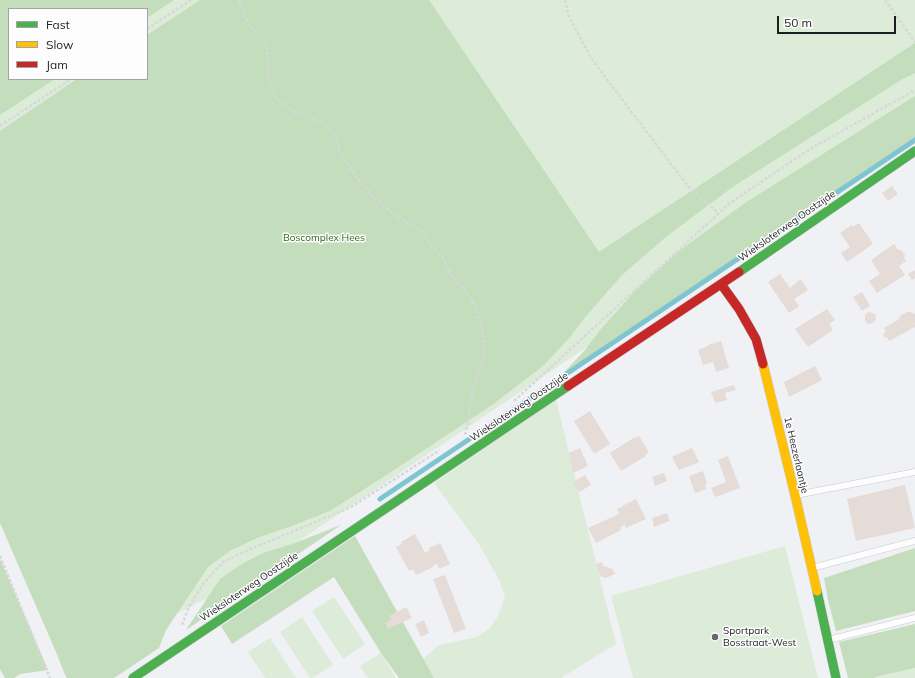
<!DOCTYPE html>
<html>
<head>
<meta charset="utf-8">
<style>
	body { margin:0 }
	#map { position:relative; width:915px; height:678px; overflow:hidden; background:#eff1f4; font-family:Mulish,sans-serif }
	canvas { display:block }
	.legend { position:absolute; left:8px; top:8px; width:140px; height:72px; box-sizing:border-box; background:#fdfdfe; border:1px solid #a3a4a5; margin:0; padding:5px 7px; list-style:none; font-size:12px; color:#1d1e20 }
	.legend li { display:flex; align-items:center; gap:8px; height:20px }
	.legend b { width:20px; border:1px solid #a3a4a5 }
	.scale { position:absolute; left:777px; top:16px; width:119px; height:18px; box-sizing:border-box; border:2px solid #1d1e20; border-top:0; padding-left:5px; font-size:12px; line-height:14px; white-space:nowrap; color:#1d1e20; -webkit-text-stroke:3px #fdfdfe; paint-order:stroke }
</style>
</head>
<body>
<div id="map">
<canvas width="915" height="678"></canvas>
<ul class="legend">
<li><b style="height:5px;background:#4caf50"></b>Fast</li>
<li><b style="height:5px;background:#ffc107"></b>Slow</li>
<li><b style="height:5px;background:#c62828"></b>Jam</li>
</ul>
<div class="scale">50 m</div>
</div>
<script>
const c = document.querySelector('canvas').getContext('2d');
c.lineJoin = 'round';
function paint(path, color) { c.fillStyle = color; c.fill(path, 'evenodd'); }
const poly = rows => new Path2D(rows.map(r => 'M' + r).join(''));
function trace(path, color, width, dash) { c.strokeStyle = color; c.lineWidth = width; c.lineCap = dash ? 'butt' : 'round'; c.setLineDash(dash || []); c.stroke(path); }
function label(font, color, halo, rows, align = 'center') {
  c.font = font + ' Mulish,sans-serif'; c.lineWidth = 3; c.setLineDash([]); c.textBaseline = 'middle'; c.strokeStyle = halo; c.fillStyle = color; for (const [text, x, y, turn = 0] of rows) {
    c.save(); c.translate(x, y); c.rotate((+turn || 0) * Math.PI / 180); c.textAlign = isNaN(turn) ? turn : align; if (halo) c.strokeText(text, 0, 0); c.fillText(text, 0, 0); c.restore();
  }
}
paint(poly([
	[0,0,915,0,915,126,235,584,141,632,0,426],
	[9,9,147,9,147,79,9,79],
	[556,400,616,644,561,678,434,678,423,659,439,645,477,637,489,629,497,618,501,608,505,597,500,582,479,544,434,483],
	[785,546,818,678,633,678,611,596],
	[334,597,365,644,343,659,312,611],
	[302,617,333,665,312,678,310,678,280,632],
	[270,638,296,678,265,678,248,652],
	[381,653,396,678,368,678,360,666],
	[915,668,915,678,875,678,874,677]
]), '#dcecd8');
paint(poly([
	[0,0,174,0,147,18,147,9,9,9,9,79,55,79,0,115],
	[200,0,429,0,599,252,915,43,915,73,901,80,734,186,667,236,622,275,586,316,570,337,543,366,492,405,391,472,330,511,289,527,257,538,231,550,208,567,166,630,159,648,114,678,67,678,65,675,56,652,0,523,0,131,77,79,147,79,147,35],
	[915,96,915,140,557,380,585,350,601,329,636,290,679,251,745,203],
	[341,525,186,630,220,579,240,565,263,553,295,543,338,526],
	[355,536,434,678,399,678,381,653,334,577,232,644,221,626],
	[915,548,915,611,836,631,828,600,824,578],
	[0,559,43,658,48,670,20,674,14,678,5,678,0,669],
	[915,624,915,668,875,677,875,678,848,678,839,642]
]), '#c4ddbc');
trace(poly([
	[380,499,915,140]
]), '#7ec4d1', 5);
paint(poly([
	[892,186,898,194,888,201,882,193],
	[859,223,873,244,847,262,841,253,850,247,840,233,852,225,853,227],
	[894,244,898,250,901,250,905,255,904,258,906,261,899,266,905,275,877,293,869,281,880,274,871,260],
	[915,270,915,278,912,280,908,274],
	[780,274,790,288,801,279,808,290,794,299,799,306,789,313,768,282],
	[862,292,870,306,862,311,853,297],
	[827,309,835,320,829,324,833,330,808,347,795,329],
	[868,312,875,314,876,319,873,323,868,324,865,320,865,315],
	[907,312,911,312,914,314,915,314,915,327,889,341,887,337,885,338,883,334,886,332,884,328,898,320,901,315],
	[721,341,729,368,716,372,713,362,703,365,698,350,708,346,708,345],
	[815,366,822,380,789,397,784,382],
	[734,385,736,390,725,393,727,400,715,403,711,392],
	[590,411,610,444,594,454,574,421],
	[639,436,649,453,645,455,646,456,621,471,610,453,635,437,635,438],
	[580,448,588,466,573,473,569,453],
	[692,448,699,462,679,470,672,457],
	[728,456,740,488,715,497,711,488,726,482,718,460],
	[703,471,707,483,705,484,706,489,695,493,689,476],
	[664,473,667,481,655,486,652,477],
	[585,475,591,485,579,492,573,482],
	[905,485,915,528,856,541,847,499],
	[636,499,646,519,626,528,625,525,620,527,621,530,596,543,588,528,619,514,617,509],
	[667,513,670,521,654,527,652,518],
	[415,534,425,553,430,550,429,548,440,543,450,564,439,569,437,564,432,566,433,567,416,575,413,569,409,571,396,547,402,544,401,542],
	[602,562,603,566,610,568,610,569,612,568,615,574,606,578,600,576,596,564],
	[445,575,466,629,454,633,433,579],
	[406,607,412,618,388,629,385,623,391,619,389,616],
	[424,620,429,633,421,637,415,624]
]), '#e5dbd7');
const lane = poly([
	[796,495,915,472],
	[812,568,915,541],
	[828,640,915,618]
]);
const fast = poly([
	[739,272,915,151],
	[817,591,836,678],
	[133,678,568,386]
]);
const slow = poly([
	[763,364,795,495,817,591]
]);
const jam = poly([
	[721,284,739,309,756,339,763,364],
	[568,386,739,272]
]);
trace(lane, '#c8c9cc', 7);
trace(fast, '#c8c9cc', 10);
trace(slow, '#c8c9cc', 10);
trace(jam, '#c8c9cc', 10);
trace(poly([
	[239,0,244,16,267,48,268,77,276,99,294,112,324,123,336,137,340,154,358,179,374,197,397,217,422,231,431,246,442,257,452,276,471,298,481,323,485,351,470,403,469,419,465,435],
	[565,0,569,17,593,61,687,185,718,213],
	[885,0,915,42],
	[147,29,191,0],
	[0,126,71,79],
	[514,401,730,203,810,149,915,90],
	[0,556,50,678],
	[182,625,188,609,203,584,223,562,246,551,351,507,440,450]
]), '#d7d8d9', 2.5, [3, 2]);
trace(lane, '#fdfdfd', 6);
trace(fast, '#4caf50', 9);
trace(slow, '#ffc107', 9);
trace(jam, '#c62828', 9);
for (const [x, y, r, color] of [
	[715,637,4,"#66686a"]
]) { const dot = new Path2D(); dot.arc(x, y, r, 0, 2 * Math.PI); c.fillStyle = color; c.fill(dot); trace(dot, '#fdfdfe', 1.5); }
label('10px', '#1d1e20', '#fdfdfe', [
	["Wieksloterweg Oostzijde",787,226,-35],
	["Wieksloterweg Oostzijde",519,407,-34],
	["1e Heezerlaantje",796,455,77],
	["Wieksloterweg Oostzijde",249,587,-34]
]);
label('10px', '#316716', '#fdfdfe', [
	["Boscomplex Hees",324,238]
]);
label('10px', '#1d1e20', '#fdfdfe', [
	["Sportpark",723,631],
	["Bosstraat-West",723,643]
], 'left');
</script>
</body>
</html>
